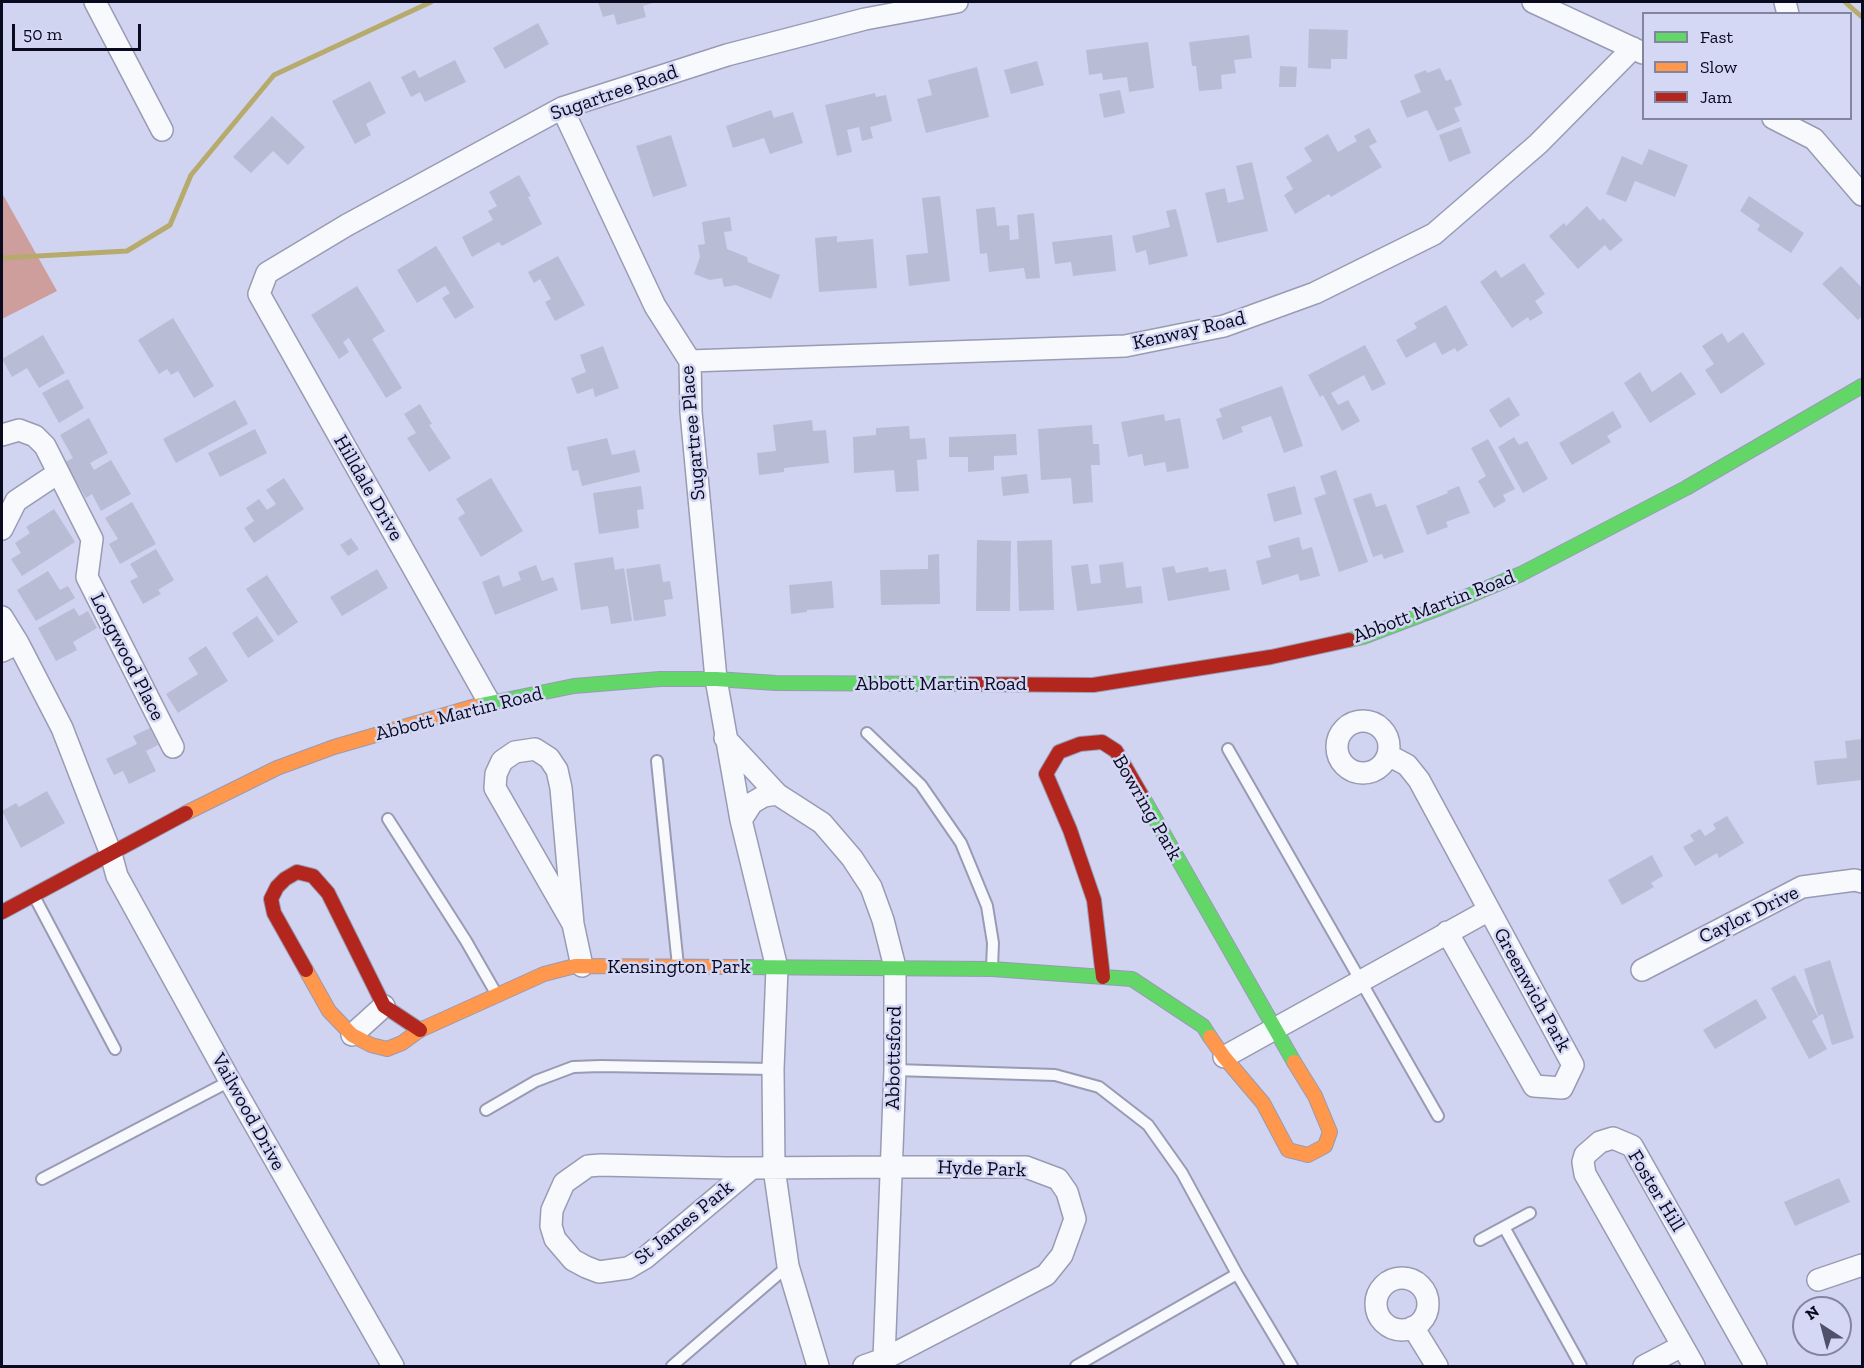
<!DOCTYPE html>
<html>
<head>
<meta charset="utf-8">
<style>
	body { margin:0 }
	#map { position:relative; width:1864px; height:1368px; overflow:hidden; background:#d0d4f1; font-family:"Zilla Slab",serif }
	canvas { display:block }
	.frame { position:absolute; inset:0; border:3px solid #090920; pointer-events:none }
	.legend { position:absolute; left:1642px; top:12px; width:210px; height:108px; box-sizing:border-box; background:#d4d8f4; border:2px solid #83859f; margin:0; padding:8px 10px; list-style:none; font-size:18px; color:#090920 }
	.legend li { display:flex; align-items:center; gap:12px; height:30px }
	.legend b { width:30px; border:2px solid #83859f }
	.north { position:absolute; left:1792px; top:1296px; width:60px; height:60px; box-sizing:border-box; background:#d4d8f4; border:2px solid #83859f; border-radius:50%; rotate:324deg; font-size:16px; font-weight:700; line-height:24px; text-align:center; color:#090920 }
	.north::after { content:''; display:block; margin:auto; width:21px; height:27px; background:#4f5069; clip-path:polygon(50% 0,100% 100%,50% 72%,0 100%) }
	.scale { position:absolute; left:12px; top:24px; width:129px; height:27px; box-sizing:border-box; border:3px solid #090920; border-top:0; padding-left:8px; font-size:18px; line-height:21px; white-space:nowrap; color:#090920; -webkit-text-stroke:4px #d4d8f4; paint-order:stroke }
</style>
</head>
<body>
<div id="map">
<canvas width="1864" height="1368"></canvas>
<div class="frame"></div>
<ul class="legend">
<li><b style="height:8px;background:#63d668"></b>Fast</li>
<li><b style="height:8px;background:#ff974d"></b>Slow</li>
<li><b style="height:8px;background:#b3261e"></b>Jam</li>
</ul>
<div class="north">N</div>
<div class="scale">50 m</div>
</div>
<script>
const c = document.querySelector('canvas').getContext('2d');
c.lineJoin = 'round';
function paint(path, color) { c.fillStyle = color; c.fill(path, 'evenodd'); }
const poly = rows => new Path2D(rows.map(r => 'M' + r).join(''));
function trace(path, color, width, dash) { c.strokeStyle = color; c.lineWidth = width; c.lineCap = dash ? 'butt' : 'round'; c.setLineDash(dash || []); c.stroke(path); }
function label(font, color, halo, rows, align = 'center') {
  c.font = font + ' "Zilla Slab",serif'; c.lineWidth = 5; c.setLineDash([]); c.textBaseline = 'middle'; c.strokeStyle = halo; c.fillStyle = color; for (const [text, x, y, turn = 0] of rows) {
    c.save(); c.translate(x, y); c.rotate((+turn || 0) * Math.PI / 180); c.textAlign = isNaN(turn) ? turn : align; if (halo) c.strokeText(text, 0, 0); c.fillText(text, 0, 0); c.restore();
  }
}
paint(poly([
	[2,193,57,291,2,319,2,192]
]), '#cd9e9b');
trace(poly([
	[1845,2,1862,17],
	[2,258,127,251,170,225,191,175,274,75,431,2]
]), '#b6ab6d', 5);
paint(poly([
	[598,2,656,2,643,6,646,17,617,25,614,14,603,17],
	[538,23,549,44,505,69,493,48],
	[1309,29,1348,30,1347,59,1331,59,1331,69,1308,68],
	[1249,35,1252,58,1234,60,1236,73,1221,75,1222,89,1199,91,1196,66,1192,66,1189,42],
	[1148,42,1154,88,1129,92,1127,77,1103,80,1102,73,1089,75,1086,50],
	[455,60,466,82,425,102,420,92,411,97,401,77,415,70,419,78],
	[1037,61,1044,85,1011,94,1004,70],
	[1280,66,1297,67,1296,87,1279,87],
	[977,67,989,117,926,133,917,99,932,95,928,80],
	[1440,68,1446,81,1451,79,1462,105,1454,108,1460,121,1437,131,1427,110,1407,118,1400,101,1421,92,1414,75,1426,70,1427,73],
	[370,81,386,113,366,124,371,135,355,144,332,101],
	[1120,90,1125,113,1104,118,1099,94],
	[875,93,876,97,886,95,892,121,870,127,873,138,862,141,859,127,847,130,852,152,837,156,825,105],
	[771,110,774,118,793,112,803,143,770,154,764,138,733,148,726,126],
	[272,116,305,147,288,165,273,151,251,173,233,157],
	[1461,127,1471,153,1449,162,1439,135],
	[1369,128,1377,142,1369,146,1382,167,1331,197,1329,194,1295,214,1284,195,1293,189,1286,177,1312,161,1304,148,1328,134,1338,152,1357,141,1354,136],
	[671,135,687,186,653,197,636,146],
	[1649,149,1688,165,1675,197,1635,181,1626,202,1606,194,1622,156,1642,165],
	[1252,162,1268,231,1217,243,1205,193,1225,188,1228,203,1244,199,1236,166],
	[519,175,531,196,528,197,542,224,502,246,499,242,472,257,462,237,493,220,488,211,497,206,489,192],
	[940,196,950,281,909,286,906,255,928,253,922,198],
	[1749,196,1804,233,1791,253,1757,230,1760,225,1740,211],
	[1587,206,1600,221,1603,218,1623,240,1610,251,1605,245,1578,269,1549,236,1564,223,1566,226],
	[995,207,997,226,1009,225,1010,240,1019,239,1017,215,1034,213,1040,278,1026,279,1024,268,989,272,987,253,980,254,976,209],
	[1176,209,1188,256,1149,265,1146,250,1136,253,1132,236,1170,227,1166,211],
	[730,217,732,231,724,232,727,249,747,257,748,262,780,275,771,299,736,285,724,287,722,278,710,280,694,274,700,257,698,245,705,244,702,222],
	[1112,235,1116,271,1073,276,1071,262,1055,264,1052,242],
	[837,236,837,242,873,239,877,288,819,292,815,238],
	[436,246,474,307,455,319,442,298,450,293,445,286,417,303,397,270],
	[558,256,585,305,555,321,545,302,551,299,540,279,534,283,528,272],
	[1524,263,1545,294,1535,301,1543,313,1530,321,1528,317,1512,328,1480,282,1496,270,1501,278],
	[1841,266,1862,288,1862,316,1858,320,1822,284],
	[357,286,385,331,372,339,402,388,386,398,349,338,343,342,349,352,339,359,311,315],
	[1446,305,1468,345,1457,352,1455,348,1442,355,1435,342,1406,358,1396,340,1417,328,1414,323],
	[173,318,214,386,194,398,178,371,171,375,167,369,159,374,138,340],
	[1743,332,1765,364,1721,394,1705,370,1714,364,1702,346,1722,333,1728,343],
	[43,335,65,373,39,388,27,368,12,377,2,359],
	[1365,345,1386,384,1372,391,1364,375,1331,393,1338,405,1348,400,1360,421,1342,431,1323,395,1320,397,1308,375],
	[603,346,619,388,595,397,593,388,577,394,571,378,586,372,580,355],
	[1640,372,1652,392,1681,372,1696,394,1650,423,1624,383],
	[68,379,84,408,59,423,42,393],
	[1282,386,1303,446,1284,453,1271,416,1241,427,1243,432,1223,440,1216,419,1222,417,1219,409],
	[1509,397,1520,415,1500,428,1489,410],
	[235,400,248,424,176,463,163,439],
	[420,404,432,424,429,425,451,458,429,472,407,438,416,433,404,414],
	[1613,411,1622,427,1607,436,1611,442,1572,465,1559,443],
	[1164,414,1165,421,1180,418,1189,468,1167,472,1165,462,1144,466,1142,454,1128,457,1121,422],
	[89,418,108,453,90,463,94,470,111,460,131,494,101,511,92,494,86,498,65,462,73,458,60,435],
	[812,420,813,431,826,430,829,463,784,468,784,472,759,475,757,453,776,451,773,425],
	[1092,425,1093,444,1099,444,1100,465,1091,465,1093,502,1073,504,1071,478,1041,480,1038,429],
	[909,426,910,439,925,438,927,459,917,460,919,491,896,492,894,470,854,473,853,437,876,435,876,428],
	[255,429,267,453,220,477,208,453],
	[1016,434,1017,455,994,456,994,470,968,472,968,457,949,457,949,437],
	[1514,437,1519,445,1527,441,1548,479,1523,493,1498,447],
	[607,438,612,455,635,450,640,472,582,486,578,470,572,471,567,447],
	[1488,439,1515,489,1503,495,1506,501,1494,508,1478,481,1486,476,1471,448],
	[1336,470,1368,562,1339,572,1314,498,1326,494,1320,476],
	[1027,474,1029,493,1003,496,1001,477],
	[284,478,304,509,254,543,244,528,254,521,246,508,259,499,267,510,276,504,266,490],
	[491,478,523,531,481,557,458,518,465,513,456,499],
	[641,486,644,509,637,510,639,528,599,534,593,493],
	[1295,486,1302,514,1274,522,1267,494],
	[1459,486,1470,513,1446,522,1448,527,1427,535,1416,506,1448,493,1447,491],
	[1371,493,1376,507,1386,504,1404,552,1384,559,1382,554,1373,557,1353,499],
	[132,502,156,544,120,564,109,544,118,539,105,518],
	[54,509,75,542,22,576,11,559,21,553,15,543,30,533,26,527],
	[1299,537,1302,550,1312,547,1320,576,1300,581,1298,574,1262,585,1256,561,1271,557,1268,546],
	[351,538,359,549,348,556,340,545],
	[977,540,1011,541,1010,611,976,611],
	[1052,540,1054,610,1019,611,1017,541],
	[156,549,174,580,158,590,161,594,143,604,130,581,138,577,130,564],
	[939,554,940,604,881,605,880,570,928,569,928,555],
	[613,557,615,570,624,568,632,621,611,624,608,606,581,610,574,563],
	[1123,562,1126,588,1141,586,1143,603,1077,611,1071,566,1088,564,1091,584,1101,583,1099,565],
	[660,564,663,582,670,581,673,599,664,600,666,616,634,621,626,569],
	[536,565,542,581,553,577,558,590,495,615,482,582,499,575,503,587,521,580,518,572],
	[1174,566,1176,573,1208,567,1209,572,1226,569,1230,590,1168,601,1162,568],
	[377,569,388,588,342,616,330,597],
	[48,571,60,590,68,586,75,598,36,621,17,590],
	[267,575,298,622,278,636,246,589],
	[832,581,834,608,807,610,807,612,791,614,789,585],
	[74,608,79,616,88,611,97,628,73,642,77,650,56,661,38,628],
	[257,616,274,641,248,658,232,633],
	[206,646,228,681,178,713,166,694,198,674,188,658],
	[150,728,158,745,146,751,156,771,129,784,123,771,114,775,106,759,137,744,133,736],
	[1862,739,1862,780,1817,785,1814,761,1847,758,1845,741],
	[47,791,65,823,21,848,2,811,16,803,19,807],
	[1727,816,1744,843,1719,858,1717,853,1695,866,1683,847,1694,841,1690,835,1700,829,1705,836,1716,829,1713,824],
	[1652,855,1663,876,1651,883,1654,887,1622,905,1608,880],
	[1830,960,1854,1038,1832,1045,1823,1014,1818,1016,1804,969],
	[1795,975,1818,1017,1812,1021,1827,1049,1809,1059,1771,988],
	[1756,999,1767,1018,1715,1049,1703,1030],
	[1839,1178,1850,1202,1795,1226,1784,1202]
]), '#b9bcd5');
const lane = poly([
	[867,733,921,785,961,843,987,906,993,943,992,968],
	[1228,749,1438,1116],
	[657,761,678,966],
	[388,819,466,941,497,995],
	[34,896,115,1049],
	[895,1070,1055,1075,1099,1087,1148,1125,1182,1173,1237,1274,1292,1366],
	[486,1110,536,1081,573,1067,601,1066,773,1069],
	[42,1179,230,1081],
	[1504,1227,1581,1366],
	[1480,1240,1530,1213],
	[672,1366,788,1266],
	[1076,1366,1237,1274]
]);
const street = poly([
	[95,2,162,130],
	[1533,2,1643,53],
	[1785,2,1788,14],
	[562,108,655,306,690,361,691,412,716,679,741,820,777,968,773,1069,774,1168,788,1266,818,1366],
	[1773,118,1814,139,1862,195],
	[690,361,1125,346,1224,326,1315,293,1434,234,1538,144,1633,48],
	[2,435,19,430,35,436,45,446,92,539,87,577,173,747],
	[2,529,16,501,58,473],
	[2,617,18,643,62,728,111,854,117,876,230,1081,393,1366],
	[2,651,18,643],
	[489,702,259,294,267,273,347,225,562,108,727,55,865,19,957,2],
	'1337 747a26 26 0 1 1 52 0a26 26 0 1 1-52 0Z',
	[725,738,777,794],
	[1388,755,1407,765,1419,780,1573,1065,1562,1088,1534,1086,1447,932],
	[741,820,752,803,764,796,777,794,822,823,852,858,871,887,883,920,895,967,895,1070,884,1359,885,1366],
	[573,924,495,788,496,774,502,761,515,752,535,749,549,758,557,770,561,788,573,924,582,966],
	[1642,970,1802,887,1855,880,1862,882],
	[352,1035,384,1006],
	[1224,1057,1489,910],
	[752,1168,645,1258,628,1268,599,1272,586,1267,573,1260,555,1239,551,1226,552,1210,564,1183,588,1166,601,1165,726,1168,752,1168,890,1167,1026,1167,1058,1179,1067,1192,1075,1219,1062,1255,1046,1275,884,1359,864,1366],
	'1376 1304a26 26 0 1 1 52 0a26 26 0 1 1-52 0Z',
	[1818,1280,1862,1265],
	[1413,1327,1437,1366],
	[1644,1366,1682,1346],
	[1694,1366,1585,1174,1583,1162,1585,1155,1600,1142,1613,1138,1632,1146,1756,1366]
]);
const fast = poly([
	[1349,640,1363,637,1437,609,1521,574,1686,488,1862,386],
	[476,706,574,686,660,679,716,679,776,683,960,684],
	[1142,796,1294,1062],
	[736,967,992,969,1132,979,1203,1026,1210,1037]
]);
const slow = poly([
	[186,813,277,768,334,747,476,706],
	[306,970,329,1011,352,1035,371,1045,387,1049,402,1043,420,1030,544,974,575,966,736,967],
	[1210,1037,1224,1057,1263,1103,1288,1150,1308,1155,1325,1146,1330,1132,1315,1096,1294,1062]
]);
const jam = poly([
	[960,684,1093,685,1271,657,1349,640],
	[2,912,186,813],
	[306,970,274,913,271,899,277,887,285,879,297,872,313,876,328,893,384,1006,420,1030],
	[1103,977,1094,900,1070,830,1046,774,1059,752,1080,744,1102,742,1116,751,1142,796]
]);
trace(lane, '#989bb3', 14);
trace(street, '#989bb3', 24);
trace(fast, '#989bb3', 16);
trace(slow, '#989bb3', 16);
trace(jam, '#989bb3', 16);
trace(lane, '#f8f9fd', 10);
trace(street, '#f8f9fd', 21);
trace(fast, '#63d668', 14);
trace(slow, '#ff974d', 14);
trace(jam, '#b3261e', 14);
label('20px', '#090920', '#d4d8f4', [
	["Sugartree Road",614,93,-19],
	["Kenway Road",1189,331,-13],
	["Sugartree Place",693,433,-95],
	["Hilldale Drive",368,488,60],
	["Abbott Martin Road",1434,607,-21],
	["Longwood Place",127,657,63],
	["Abbott Martin Road",941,684],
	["Abbott Martin Road",459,714,-14],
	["Bowring Park",1147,808,60],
	["Caylor Drive",1749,915,-26],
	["Kensington Park",679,967],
	["Greenwich Park",1532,990,61],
	["Abbottsford",894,1058,-89],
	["Vailwood Drive",248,1112,61],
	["Hyde Park",982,1169,2],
	["Foster Hill",1656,1191,59],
	["St James Park",684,1223,-39]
]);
</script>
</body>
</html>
